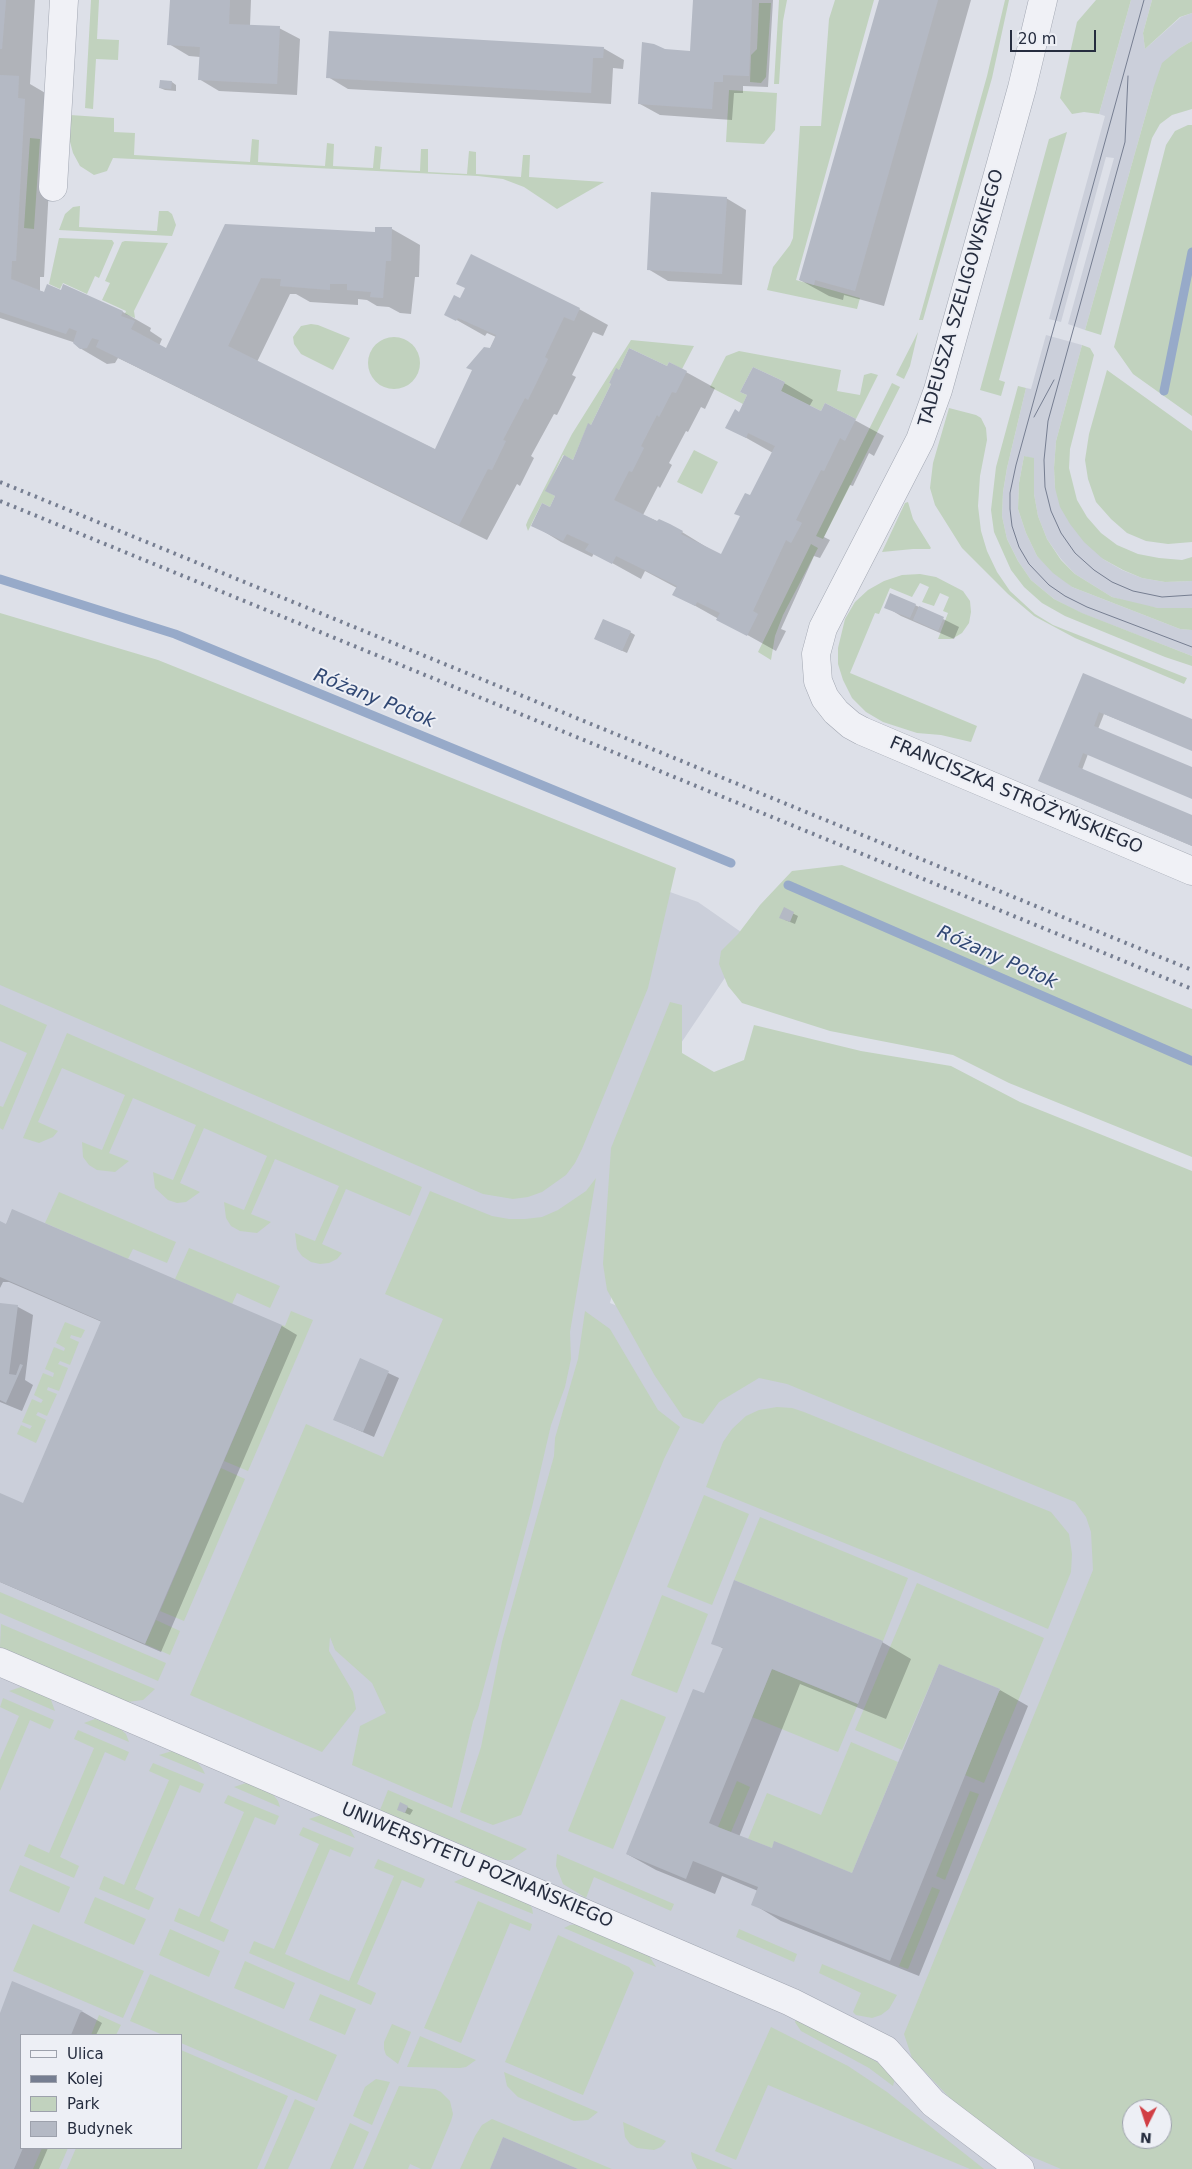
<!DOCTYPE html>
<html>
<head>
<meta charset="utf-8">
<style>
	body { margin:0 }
	#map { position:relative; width:1192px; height:2169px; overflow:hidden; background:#dde0e8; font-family:"DejaVu Sans",sans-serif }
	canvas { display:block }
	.legend { position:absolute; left:20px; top:2034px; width:162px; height:115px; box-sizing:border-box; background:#edeff5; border:1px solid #9da1ac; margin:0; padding:6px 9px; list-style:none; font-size:15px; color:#262d3f }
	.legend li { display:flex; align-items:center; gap:10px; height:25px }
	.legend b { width:25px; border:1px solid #9da1ac }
	.north { position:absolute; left:1122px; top:2099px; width:50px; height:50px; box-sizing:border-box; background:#edeff5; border:1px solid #9da1ac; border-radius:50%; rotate:184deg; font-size:14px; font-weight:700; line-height:20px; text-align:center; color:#262d3f }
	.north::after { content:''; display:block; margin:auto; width:18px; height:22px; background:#d13e44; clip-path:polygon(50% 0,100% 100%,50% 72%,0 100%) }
	.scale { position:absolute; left:1010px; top:30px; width:86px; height:22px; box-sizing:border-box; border:2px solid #262d3f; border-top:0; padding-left:6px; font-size:15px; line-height:18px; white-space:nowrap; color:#262d3f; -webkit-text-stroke:4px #edeff5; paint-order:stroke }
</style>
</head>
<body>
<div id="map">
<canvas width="1192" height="2169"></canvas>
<ul class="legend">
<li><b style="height:6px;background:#f0f1f6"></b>Ulica</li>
<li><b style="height:6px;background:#767e91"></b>Kolej</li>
<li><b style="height:14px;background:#c1d2be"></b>Park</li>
<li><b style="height:14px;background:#b4b9c4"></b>Budynek</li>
</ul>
<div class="north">N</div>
<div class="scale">20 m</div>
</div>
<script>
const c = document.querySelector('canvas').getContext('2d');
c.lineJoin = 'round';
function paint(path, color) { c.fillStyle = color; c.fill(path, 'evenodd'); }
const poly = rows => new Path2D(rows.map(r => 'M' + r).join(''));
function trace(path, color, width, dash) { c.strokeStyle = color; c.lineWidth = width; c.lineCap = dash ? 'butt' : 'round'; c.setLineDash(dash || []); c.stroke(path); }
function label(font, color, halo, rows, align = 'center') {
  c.font = font + ' "DejaVu Sans",sans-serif'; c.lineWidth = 4; c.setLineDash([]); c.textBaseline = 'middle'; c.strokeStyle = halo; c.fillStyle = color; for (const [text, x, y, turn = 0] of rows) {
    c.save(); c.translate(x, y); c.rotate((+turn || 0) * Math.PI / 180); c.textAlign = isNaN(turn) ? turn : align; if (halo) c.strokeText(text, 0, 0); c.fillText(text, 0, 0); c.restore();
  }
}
paint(poly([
	[1131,0,1152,0,1143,33,1145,49,1181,17,1192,13,1192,41,1180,48,1153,89,1085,330,1068,324,1114,158,1106,157,1061,322,1049,319,1105,116,1099,114],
	[1046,335,1082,345,1056,441,1054,468,1055,488,1103,559,1122,570,1142,578,1165,582,1192,581,1192,608,1158,608,1139,605,1112,597,1075,574,1061,559,1047,539,1038,516,1034,494,1034,459,1024,456,1019,483,1018,509,1026,533,1037,556,1072,587,1180,629,1192,630,1192,656,1081,613,1054,599,1031,580,1018,561,1007,539,1002,516,1003,492,1007,468,1026,388,1031,389],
	[0,665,168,713,698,902,751,939,671,1058,610,1303,1192,1538,1055,2128,1140,2169,0,2169],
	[21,2035,181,2035,181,2148,21,2148]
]), '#cbcfda');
paint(poly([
	[91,0,99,0,97,39,119,40,118,60,96,59,93,109,85,108],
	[779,0,787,0,783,21,779,84,774,84],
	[835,0,874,0,796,280,860,298,857,309,767,290,773,267,790,245,793,238,800,126,821,126,829,19],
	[1005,0,1009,0,992,78,923,320,919,320,987,76],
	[1096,0,1131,0,1099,114,1084,112,1072,114,1060,98,1077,22],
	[1152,0,1192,0,1192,13,1180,17,1145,49,1143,33],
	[759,3,771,3,766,77,761,83,750,82,751,55,757,49],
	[1192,41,1192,109,1172,115,1160,124,1152,138,1101,335,1085,330,1153,89,1162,63,1180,48],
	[729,90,777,93,775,130,764,144,726,142],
	[70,115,114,118,114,132,135,133,134,155,250,162,252,139,259,140,258,162,325,166,327,143,334,144,333,166,373,168,375,146,382,147,380,169,420,171,421,149,428,149,428,172,467,174,469,151,476,152,476,174,521,177,523,155,530,155,529,177,604,182,557,209,524,187,503,179,478,176,113,158,107,171,94,175,80,166,73,153,69,138],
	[1188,125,1192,125,1192,416,1133,374,1114,347,1166,145,1175,131],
	[1067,132,999,380,1005,382,1001,396,980,390,1049,139],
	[30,138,40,139,34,229,24,228],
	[80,206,79,227,157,231,159,211,168,211,172,214,176,225,172,236,59,230,65,214,73,207],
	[59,238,112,240,114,243,99,278,95,276,87,294,63,283,60,289,49,284],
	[125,241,168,243,134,311,135,318,125,314,126,311,102,300,110,283,105,281,122,242],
	[311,324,318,325,350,338,333,370,301,354,294,344,293,337,301,326],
	[918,332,910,366,904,379,896,375],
	'368 363a26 26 0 1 1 52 0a26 26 0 1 1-52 0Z',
	[631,340,694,346,682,369,669,362,667,366,629,348,619,370,616,369,609,383,611,384,591,425,588,424,573,460,563,455,546,491,555,496,550,507,542,503,528,531,526,525,528,520,572,434],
	[1082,345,1090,348,1094,355,1070,449,1069,468,1077,500,1087,517,1101,533,1117,545,1138,554,1159,558,1182,560,1192,557,1192,581,1165,582,1142,578,1123,570,1103,559,1084,542,1070,524,1060,507,1055,488,1054,468,1056,441],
	[739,351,841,370,837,391,860,395,864,375,871,373,878,375,856,419,825,403,821,411,781,391,785,382,753,367,740,392,747,395,743,404,710,387,726,356],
	[1107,370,1192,431,1192,542,1168,544,1146,541,1127,533,1111,519,1096,502,1088,479,1085,460,1089,434],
	[892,383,900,387,823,539,816,536],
	[1018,386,1026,388,1007,468,1003,492,1002,516,1007,539,1018,561,1031,580,1054,599,1082,613,1192,656,1192,666,1165,657,1065,616,1042,603,1024,587,1011,570,994,532,991,510,996,467],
	[949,408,976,415,981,418,986,428,987,440,980,476,978,506,981,531,987,551,997,572,1010,591,1035,614,1053,625,1187,678,1184,684,1075,638,1034,616,1008,594,962,548,935,505,930,488,933,463],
	[694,450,718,462,702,494,677,482],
	[1024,456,1034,458,1034,494,1038,516,1047,539,1061,560,1075,574,1112,597,1158,608,1192,608,1192,630,1180,629,1072,587,1053,573,1037,556,1026,533,1018,509,1019,483],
	[908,502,913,519,931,548,930,549,913,549,882,552,905,503],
	[811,544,818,548,783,615,775,636,771,660,758,652],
	[920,574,936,577,963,591,970,601,971,612,969,623,962,633,952,639,938,639,948,613,943,611,949,597,940,593,934,606,922,602,929,587,920,583,912,597,890,588,879,614,875,613,850,673,977,726,971,742,941,735,917,733,883,722,866,712,852,698,843,680,838,664,838,648,845,619,855,602,868,590,884,581,902,575],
	[0,613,158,660,676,868,648,988,582,1149,575,1163,566,1175,542,1192,528,1197,513,1199,483,1194,0,985],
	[842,865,1192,1009,1192,1157,1009,1083,953,1055,830,1031,742,1003,728,986,719,964,721,951,738,934,760,905,792,871],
	[670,1002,682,1005,682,1053,714,1072,744,1060,754,1025,861,1051,951,1066,1020,1102,1192,1171,1192,2169,1061,2169,1002,2144,948,2096,912,2058,904,2034,1093,1570,1091,1532,1086,1517,1075,1502,787,1384,759,1378,719,1402,703,1424,683,1417,655,1376,607,1290,603,1264,611,1148],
	[1132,2109,1162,2109,1162,2139,1132,2139],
	[0,1004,47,1025,3,1130,0,1128,0,1106,3,1107,27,1053,0,1041],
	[67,1033,422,1187,410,1216,346,1189,322,1244,342,1253,337,1259,329,1263,320,1264,311,1262,302,1256,297,1249,295,1233,315,1241,339,1186,275,1159,251,1214,271,1222,257,1233,240,1231,231,1226,226,1218,224,1202,244,1210,267,1156,204,1128,180,1183,200,1192,186,1202,177,1203,168,1200,155,1188,153,1172,173,1180,196,1125,133,1098,109,1153,129,1161,115,1172,97,1170,89,1165,83,1157,82,1142,102,1150,125,1095,62,1068,38,1122,58,1131,53,1137,39,1143,23,1138],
	[596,1178,570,1332,571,1359,565,1387,551,1425,532,1507,478,1709,473,1721,452,1808,352,1765,360,1726,386,1713,372,1683,335,1650,330,1637,329,1651,353,1692,356,1709,322,1752,190,1695,306,1424,383,1457,443,1319,385,1294,430,1191,492,1216,509,1219,525,1219,542,1217,558,1210,586,1191],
	[59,1192,176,1242,167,1263,133,1249,128,1259,45,1223],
	[189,1248,280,1286,270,1308,237,1293,232,1304,175,1279],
	[291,1311,313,1320,248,1471,224,1461,282,1325,285,1326],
	[585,1311,610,1329,658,1410,680,1427,664,1459,521,1815,493,1825,460,1812,481,1747,502,1642,554,1456,555,1438,578,1359],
	[65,1322,85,1330,81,1338,71,1335,70,1338,79,1342,70,1365,60,1361,58,1364,68,1368,59,1391,48,1387,47,1390,57,1394,47,1416,38,1412,36,1415,46,1420,36,1443,17,1434,21,1425,30,1429,32,1426,22,1422,32,1399,41,1403,43,1400,34,1395,43,1373,53,1377,54,1373,45,1369,54,1347,64,1351,65,1348,56,1343],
	[777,1407,792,1408,804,1412,1051,1512,1069,1534,1072,1554,1071,1572,1048,1629,921,1574,706,1487,723,1442,732,1429,746,1416,759,1410],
	[221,1468,245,1479,184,1621,160,1611],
	[704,1495,749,1514,712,1605,667,1587],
	[760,1517,908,1578,883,1641,734,1580],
	[917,1583,1044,1638,984,1783,965,1775,1000,1689,939,1664,902,1750,855,1730],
	[0,1592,166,1663,158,1681,0,1613],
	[662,1595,708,1614,677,1693,631,1675],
	[156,1620,180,1631,170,1655,145,1644],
	[1,1624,155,1689,143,1700,127,1702,0,1647],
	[772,1669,858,1704,838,1752,752,1717],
	[21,1687,46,1695,51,1700,55,1711,9,1691],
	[3,1698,54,1720,50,1729,30,1720,0,1791,0,1760,19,1716,0,1707],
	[621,1699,666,1717,613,1849,568,1831],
	[95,1719,118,1727,126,1734,129,1742,84,1723],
	[78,1730,129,1752,125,1761,105,1752,60,1857,79,1866,74,1878,24,1856,29,1844,49,1853,94,1748,74,1739],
	[851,1742,898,1762,852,1873,774,1842,772,1848,748,1839,767,1793,821,1815],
	[172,1751,194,1759,202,1768,205,1774,159,1755],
	[153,1763,204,1784,200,1793,180,1785,135,1889,154,1898,149,1910,99,1889,104,1876,124,1885,169,1780,149,1771],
	[737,1781,750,1787,731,1832,718,1827],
	[246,1783,271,1792,278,1801,280,1807,234,1787],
	[388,1790,527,1849,511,1860,498,1860,380,1810],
	[970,1791,979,1794,945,1880,936,1876],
	[228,1795,279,1816,275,1825,255,1817,210,1921,229,1930,224,1942,174,1921,179,1908,199,1917,244,1812,224,1803],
	[321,1815,327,1816,348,1826,355,1838,309,1819],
	[303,1827,354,1848,350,1857,330,1849,285,1954,329,1973,349,1981,394,1876,374,1868,378,1859,425,1879,421,1888,402,1880,357,1984,376,1993,371,2005,249,1953,254,1941,274,1949,319,1844,299,1835],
	[557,1854,674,1904,671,1911,594,1877,586,1898,563,1884,556,1866],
	[20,1865,70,1887,59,1913,9,1891],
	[465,1877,472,1878,526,1901,532,1908,533,1914,454,1882],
	[932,1887,940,1890,908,1969,899,1966],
	[95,1897,146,1919,134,1945,84,1923],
	[478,1901,532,1924,530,1931,510,1923,461,2043,424,2028],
	[33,1924,144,1971,123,2018,13,1971],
	[578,1924,648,1954,656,1967,564,1928,570,1925],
	[170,1929,220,1951,209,1977,159,1955],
	[739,1929,797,1954,794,1962,736,1937],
	[558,1935,629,1967,634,1973,583,2095,505,2062],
	[245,1961,295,1983,284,2009,234,1988],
	[822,1964,897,1995,889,2009,881,2015,872,2018,856,2015,853,2012,861,1993,819,1973],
	[150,1974,337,2055,317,2101,181,2043,181,2035,163,2035,130,2021],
	[320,1994,356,2009,345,2035,309,2020],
	[99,2015,121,2025,116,2035,91,2035],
	[797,2018,845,2042,896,2074,893,2086,869,2068,801,2031,795,2022],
	[392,2024,411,2032,398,2064,386,2055,384,2049,384,2042],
	[771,2027,848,2066,887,2092,984,2169,970,2169,768,2085,736,2160,715,2151],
	[420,2036,476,2060,466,2067,460,2068,407,2067],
	[181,2050,288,2096,257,2169,67,2169,76,2148,181,2148],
	[504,2072,598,2112,588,2120,574,2121,518,2097,507,2086],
	[376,2079,390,2082,372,2125,353,2116,365,2087],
	[399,2086,435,2089,441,2092,450,2101,453,2114,451,2121,431,2169,421,2169,410,2164,408,2169,363,2169],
	[295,2099,315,2108,288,2169,264,2169],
	[492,2119,612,2169,578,2169,503,2137,490,2169,460,2169,475,2136,482,2125],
	[623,2122,666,2141,661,2147,654,2150,637,2148,630,2144,625,2137],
	[350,2123,369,2132,353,2169,330,2169],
	[42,2148,68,2148,59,2169,33,2169],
	[691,2152,733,2169,697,2169,692,2159]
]), '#c1d2be');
paint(poly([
	[0,0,35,0,30,84,47,94,53,116,44,277,40,277,40,291,123,312,151,328,150,331,162,339,159,346,167,350,226,225,376,233,392,229,420,245,419,277,415,277,411,314,400,313,389,307,377,306,367,300,358,299,358,305,310,302,296,294,290,294,257,362,436,450,496,337,487,333,485,336,446,314,461,300,579,309,608,325,603,336,593,332,572,375,576,377,557,415,554,414,531,456,534,458,520,486,517,484,487,540,118,358,115,363,107,364,78,347,76,343,0,318],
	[171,0,251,0,250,26,279,28,300,39,297,95,219,91,199,79,200,57,189,56,169,44],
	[694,0,773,0,768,87,743,86,743,93,734,93,732,120,660,115,640,104,665,50,691,53],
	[880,0,971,0,884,306,844,295,843,300,829,296,800,280],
	[603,48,624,60,623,69,613,68,611,104,348,89,328,77],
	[172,82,176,85,176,91,165,90,160,88],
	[726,198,746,210,742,285,668,281,648,269],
	[667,368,686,372,715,388,705,409,701,407,688,432,686,431,669,463,672,465,660,488,658,486,643,515,682,532,721,556,773,453,727,427,740,413,784,383,813,400,809,407,821,413,825,404,884,436,874,456,869,453,853,486,850,485,824,537,830,540,820,558,814,556,781,629,786,631,776,651,674,594,677,588,645,571,641,579,594,553,592,557,561,542,533,525,550,508,619,371],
	[915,605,959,627,954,639,901,616,886,607],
	[630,632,635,635,627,653,600,641],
	[1084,675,1192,721,1192,750,1104,714,1098,729,1192,768,1192,798,1088,754,1082,770,1192,816,1192,846,1044,783],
	[784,909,798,916,795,924,785,920],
	[12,1211,282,1326,297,1335,161,1652,0,1582,0,1494,24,1505,102,1322,9,1282,3,1282,0,1288,0,1223,6,1225],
	[0,1304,18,1307,33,1315,25,1380,33,1385,22,1411,0,1402],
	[360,1360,399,1378,374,1437,335,1420],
	[882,1642,911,1659,886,1719,800,1684,739,1837,772,1850,852,1875,1000,1690,1028,1706,919,1976,781,1921,753,1904,758,1891,722,1876,715,1894,656,1870,627,1854,705,1695,724,1649,713,1643],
	[401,1804,413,1810,410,1815,403,1812],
	[13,1983,83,2012,102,2023,96,2035,21,2035,21,2148,48,2148,39,2169,0,2169,0,2016]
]), '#0003');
trace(poly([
	[1164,391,1192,252],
	[0,579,175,634,731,863],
	[788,885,1192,1061]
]), '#97aac9', 9);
paint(poly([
	[0,0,6,0,2,49,0,49],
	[170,0,230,0,229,24,280,26,277,84,198,80,200,47,167,45],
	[693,0,752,0,749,76,723,75,723,82,714,82,712,109,638,104,642,42,654,44,665,49,690,51],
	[879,0,938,0,855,291,815,280,814,285,799,280],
	[329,31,604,47,603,58,593,58,591,93,326,78],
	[0,75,19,76,18,98,25,99,16,261,12,261,11,279,44,292,47,284,61,290,63,284,123,311,121,316,135,321,131,329,166,348,225,224,375,232,375,227,392,227,391,261,386,261,383,298,370,297,371,292,347,290,347,284,330,284,330,290,280,286,281,279,261,278,228,346,435,449,472,370,466,368,484,347,490,348,496,335,458,318,456,321,444,315,454,295,460,298,465,288,456,284,471,254,580,308,574,321,564,317,545,357,548,359,528,400,525,398,503,440,506,441,492,470,488,469,459,525,96,347,99,340,92,338,87,348,80,349,73,343,77,331,69,328,66,334,0,312],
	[160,80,172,81,171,89,159,88],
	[651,192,727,197,722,274,647,270],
	[629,348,667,366,669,362,687,371,676,393,672,392,659,417,657,415,641,446,644,448,632,472,629,471,614,500,657,521,659,519,670,524,683,531,681,534,721,554,740,516,734,514,745,493,750,495,775,446,748,433,746,438,725,428,735,409,739,412,747,395,740,392,753,367,785,382,781,391,821,411,825,403,856,419,845,441,840,438,824,471,821,470,796,520,802,523,791,543,786,540,753,611,758,614,747,636,716,620,720,613,697,602,695,606,672,595,677,586,616,556,612,564,585,550,589,544,567,534,563,541,531,526,542,503,550,507,555,496,545,491,564,455,573,460,588,423,591,425,611,384,609,383,616,368,619,370],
	[890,593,916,604,910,618,884,608],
	[919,606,944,617,938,631,913,620],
	[603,619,631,631,622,651,594,639],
	[1083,673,1192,719,1192,751,1099,712,1094,726,1192,767,1192,799,1083,753,1078,767,1192,815,1192,846,1038,781],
	[784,907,794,912,790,922,779,918],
	[12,1209,282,1325,145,1644,0,1582,0,1493,23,1503,101,1321,0,1277,0,1221,6,1224],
	[0,1303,18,1305,9,1374,16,1375,20,1364,23,1365,6,1403,0,1400],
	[360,1358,389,1371,363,1432,333,1420],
	[734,1580,883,1641,858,1704,772,1669,709,1823,718,1827,772,1848,774,1841,852,1873,939,1664,1000,1689,890,1961,751,1905,758,1887,693,1861,686,1879,626,1854,693,1689,704,1693,723,1648,711,1644],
	[400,1802,408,1806,405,1813,397,1810],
	[12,1981,83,2011,80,2013,71,2035,21,2035,23,2148,14,2169,0,2169,0,2013],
	[503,2137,578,2169,490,2169]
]), '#b4b9c4');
const minor = poly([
	[53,187,64,0],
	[0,1662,791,2002,886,2050,933,2103,1020,2169]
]);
const tertiary = poly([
	[1043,0,1022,88,938,390,920,440,823,628,816,654,818,681,825,698,836,712,851,725,862,731,1192,871]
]);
trace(minor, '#a2a7b2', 29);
trace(tertiary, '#a2a7b2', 29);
trace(minor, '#f0f1f6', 28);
trace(tertiary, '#f0f1f6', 28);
trace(poly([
	[1144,0,1016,465,1010,493,1010,509,1012,526,1019,547,1029,564,1049,585,1065,596,1087,607,1192,647],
	[1128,76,1125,142,1048,421,1044,460,1045,487,1051,511,1061,533,1075,553,1094,570,1112,582,1133,591,1162,597,1192,595],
	[1034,417,1054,380]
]), '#767e91', 1);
trace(poly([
	[0,482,1192,970],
	[0,501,1192,989]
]), '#767e91', 4, [2.5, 5]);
label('18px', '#262d3f', '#edeff5', [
	["TADEUSZA SZELIGOWSKIEGO",962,298,-74],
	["FRANCISZKA STRÓŻYŃSKIEGO",1016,796,23],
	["UNIWERSYTETU POZNAŃSKIEGO",477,1866,23]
]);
label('italic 19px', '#304773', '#edeff5', [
	["Różany Potok",374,699,22],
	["Różany Potok",997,958,24]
]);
</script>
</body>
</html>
